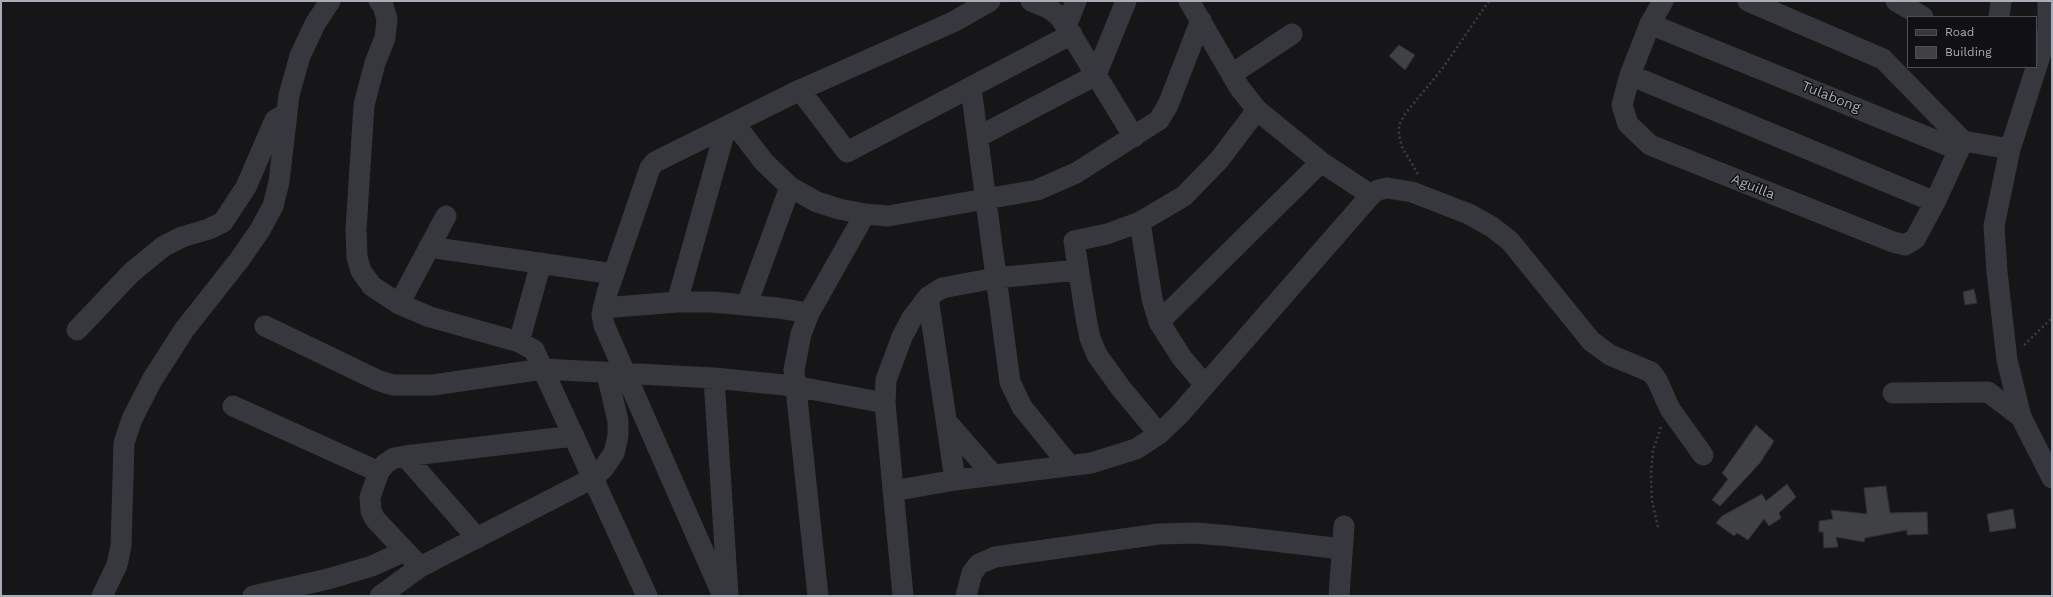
<!DOCTYPE html>
<html>
<head>
<meta charset="utf-8">
<style>
	body { margin:0 }
	#map { position:relative; width:2053px; height:597px; overflow:hidden; background:#161618; font-family:"Work Sans",sans-serif }
	canvas { display:block }
	.frame { position:absolute; inset:0; border:2px solid #a8adb8; pointer-events:none }
	.legend { position:absolute; left:1907px; top:16px; width:130px; height:52px; box-sizing:border-box; background:#111113; border:1px solid #4d4f55; margin:0; padding:5px 7px; list-style:none; font-size:12px; color:#a8adb8 }
	.legend li { display:flex; align-items:center; gap:8px; height:20px }
	.legend b { width:20px; border:1px solid #4d4f55 }
</style>
</head>
<body>
<div id="map">
<canvas width="2053" height="597"></canvas>
<div class="frame"></div>
<ul class="legend">
<li><b style="height:5px;background:#37383d"></b>Road</li>
<li><b style="height:11px;background:#404145"></b>Building</li>
</ul>
</div>
<script>
const c = document.querySelector('canvas').getContext('2d');
c.lineJoin = 'round';
function paint(path, color) { c.fillStyle = color; c.fill(path, 'evenodd'); }
const poly = rows => new Path2D(rows.map(r => 'M' + r).join(''));
function trace(path, color, width, dash) { c.strokeStyle = color; c.lineWidth = width; c.lineCap = dash ? 'butt' : 'round'; c.setLineDash(dash || []); c.stroke(path); }
function label(font, color, halo, rows, align = 'center') {
  c.font = font + ' "Work Sans",sans-serif'; c.lineWidth = 3; c.setLineDash([]); c.textBaseline = 'middle'; c.strokeStyle = halo; c.fillStyle = color; for (const [text, x, y, turn = 0] of rows) {
    c.save(); c.translate(x, y); c.rotate((+turn || 0) * Math.PI / 180); c.textAlign = isNaN(turn) ? turn : align; if (halo) c.strokeText(text, 0, 0); c.fillText(text, 0, 0); c.restore();
  }
}
const building = poly([
	[1399,45,1415,55,1405,70,1389,56,1399,45],
	[1974,289,1977,303,1965,305,1963,292,1974,289],
	[1756,425,1774,441,1760,463,1720,506,1712,500,1728,479,1722,473,1756,425],
	[1787,484,1796,497,1779,513,1781,518,1769,526,1764,519,1748,540,1737,533,1734,536,1716,523,1722,516,1762,494,1766,501,1787,484],
	[1886,486,1890,513,1927,512,1928,534,1907,535,1907,530,1865,538,1864,542,1836,537,1838,547,1824,548,1823,532,1819,532,1819,521,1833,519,1831,510,1867,514,1864,488,1886,486],
	[2013,509,2016,528,1990,532,1987,514,2013,509]
]);
paint(building, '#404145');
trace(building, '#303034', 1);
trace(poly([
	[1418,174,1402,147,1399,135,1399,125,1405,114,1442,69,1489,1],
	[2024,345,2052,318],
	[1658,527,1652,501,1651,475,1653,450,1661,427]
]), '#3d3f44', 2.5, [2, 3]);
trace(poly([
	[379,1,383,6,387,19,385,38,375,63,364,105,356,230,357,257,361,271,372,286,399,304,430,317,519,342,534,350,647,596],
	[1031,1,1048,8,1058,15,1066,26,1134,137],
	[1189,1,1239,87,1257,110,1321,162,1371,195],
	[1663,1,1650,24,1630,75,1622,105,1628,124,1650,145,1893,242,1905,245,1915,239,1935,202,1963,141],
	[1748,1,1883,59,1963,141],
	[1896,1,1923,17],
	[2048,1,2048,31,2010,149,1994,226,1997,272,2007,360,2021,417,2052,478],
	[1999,17,2001,1],
	[1650,24,1959,150],
	[1066,26,1076,1],
	[1232,74,1292,34],
	[1630,75,1935,202],
	[971,88,1010,382,1022,407,1069,465],
	[800,90,847,152,1072,34],
	[734,123,764,162,790,187,817,202,839,209,865,214,888,216,1037,190,1076,173,1159,120,1168,105,1201,20],
	[978,137,1096,75,1126,1],
	[1963,141,2010,149],
	[1140,222,1152,299,1159,322,1182,358,1205,385],
	[429,247,614,274],
	[928,297,955,480],
	[677,302,726,127],
	[399,304,446,216],
	[747,304,790,187],
	[603,308,677,302,712,302,778,308,809,313],
	[1159,322,1321,162],
	[265,326,377,380,393,385,433,385,543,369,714,378,794,386,885,403],
	[77,330,132,272,164,246,182,237,209,229,223,222,246,187,275,120,287,113],
	[519,342,541,263],
	[714,378,728,595],
	[1893,393,1988,392,2021,417],
	[233,406,379,472],
	[946,421,993,475],
	[1159,434,1120,387,1097,355,1090,338,1086,318,1074,241,1107,234,1140,222,1184,196,1219,160,1257,110],
	[405,456,477,538],
	[893,491,955,480,1091,463,1136,449,1159,434,1179,415,1371,195,1378,190,1387,188,1412,192,1469,214,1492,227,1510,241,1591,341,1610,355,1651,372,1657,380,1670,409,1703,455],
	[420,567,375,519,371,511,370,497,379,472,385,464,394,458,405,456,574,436],
	[102,596,117,565,121,546,124,443,132,419,152,380,184,330,240,259,260,230,273,206,279,182,289,95,300,56,315,24,330,1],
	[253,596,328,579,372,566,405,551],
	[380,596,420,567,593,478,603,469,614,453,618,436,618,421,607,374],
	[723,596,604,325,602,315,607,293,650,168,655,162,800,90,953,22,990,1],
	[818,596,794,370,801,334,809,313,865,214],
	[903,596,885,403,886,380,902,337,912,318,928,297,942,288,995,278,1078,270],
	[966,596,972,573,979,564,995,557,1159,534,1195,533,1231,536,1342,549],
	[1339,596,1344,526]
]), '#37383d', 21);
label('14px', '#a8adb8', '#111113', [
	["Tulabong",1831,97,22],
	["Aguilla",1753,187,22]
]);
</script>
</body>
</html>
